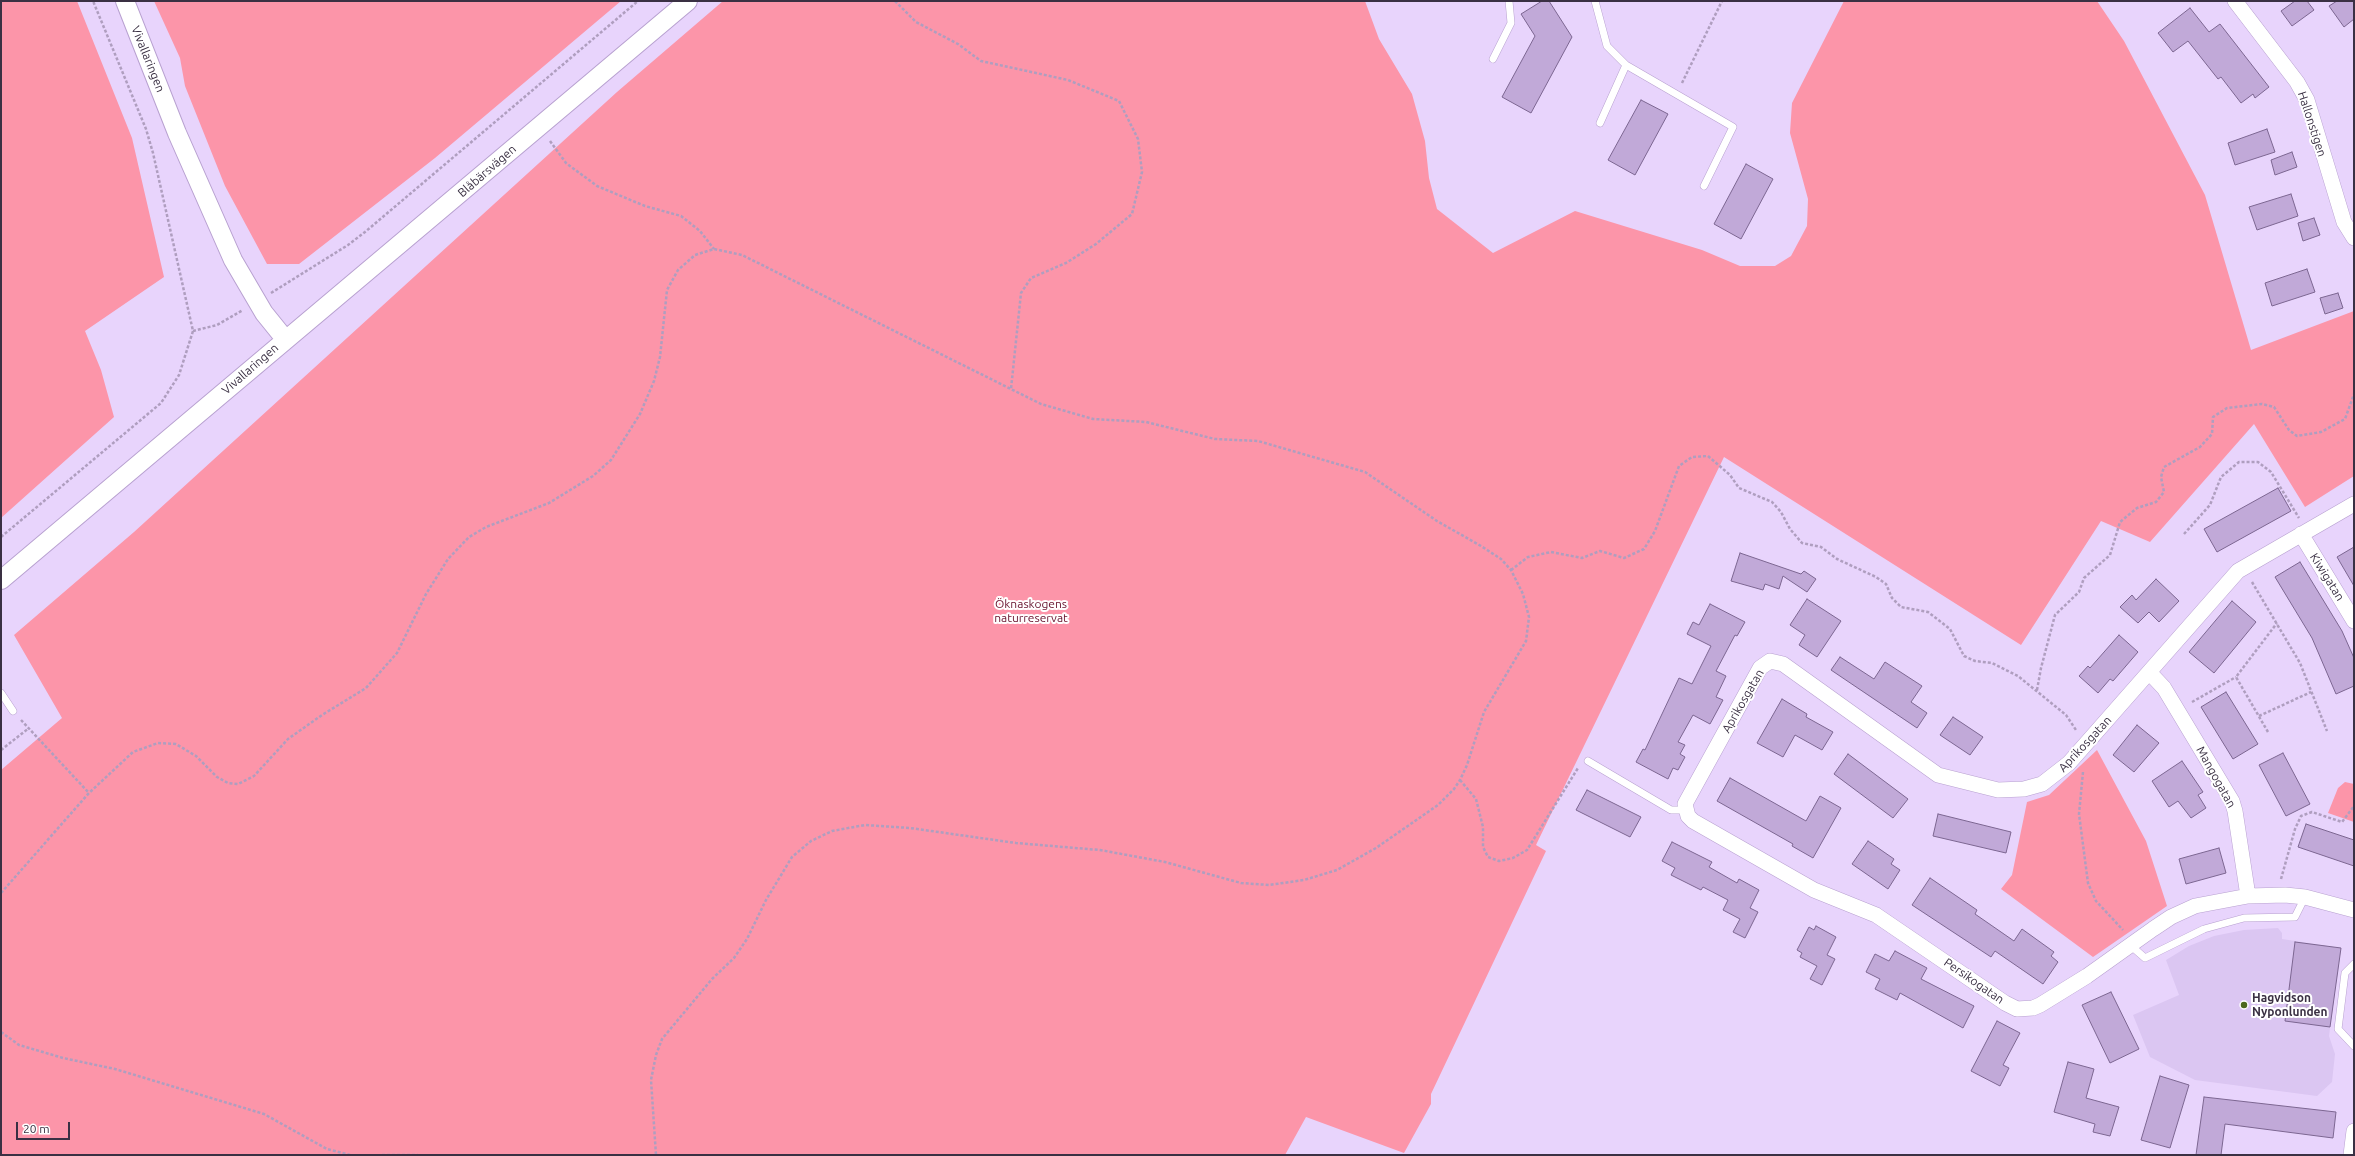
<!DOCTYPE html>
<html>
<head>
<meta charset="utf-8">
<style>
	body { margin:0 }
	#map { position:relative; width:2355px; height:1156px; overflow:hidden; background:#e8d4fc; font-family:Ubuntu,sans-serif }
	canvas { display:block }
	.frame { position:absolute; inset:0; border:2px solid #3a3043; pointer-events:none }
	.scale { position:absolute; left:16px; top:1122px; width:54px; height:18px; box-sizing:border-box; border:2px solid #3a3043; border-top:0; padding-left:5px; font-size:12px; line-height:14px; white-space:nowrap; color:#3a3043; -webkit-text-stroke:3px #fff; paint-order:stroke }
</style>
</head>
<body>
<div id="map">
<canvas width="2355" height="1156"></canvas>
<div class="frame"></div>
<div class="scale">20 m</div>
</div>
<script>
const c = document.querySelector('canvas').getContext('2d');
c.lineJoin = 'round';
function paint(path, color) { c.fillStyle = color; c.fill(path, 'evenodd'); }
const poly = rows => new Path2D(rows.map(r => 'M' + r).join(''));
function trace(path, color, width, dash) { c.strokeStyle = color; c.lineWidth = width; c.lineCap = dash ? 'butt' : 'round'; c.setLineDash(dash || []); c.stroke(path); }
function label(font, color, halo, rows, align = 'center') {
  c.font = font + ' Ubuntu,sans-serif'; c.lineWidth = 4; c.setLineDash([]); c.textBaseline = 'middle'; c.strokeStyle = halo; c.fillStyle = color; for (const [text, x, y, turn = 0] of rows) {
    c.save(); c.translate(x, y); c.rotate((+turn || 0) * Math.PI / 180); c.textAlign = isNaN(turn) ? turn : align; if (halo) c.strokeText(text, 0, 0); c.fillText(text, 0, 0); c.restore();
  }
}
paint(poly([
	[2278,928,2282,933,2282,939,2341,948,2329,1036,2335,1054,2332,1082,2317,1096,2195,1080,2150,1057,2133,1015,2179,995,2166,960,2189,946,2214,936,2244,930]
]), '#dbc6f2');
paint(poly([
	[1,1,77,1,132,138,164,277,85,331,101,370,114,417,1,518],
	[154,1,621,1,435,158,299,264,267,264,225,186,185,86,180,58],
	[723,1,1365,1,1379,39,1412,94,1425,141,1429,178,1437,209,1493,253,1575,211,1702,250,1740,266,1775,266,1791,256,1807,226,1808,199,1790,133,1792,103,1844,1,2097,1,2124,41,2205,195,2251,350,2354,311,2354,476,2305,507,2254,424,2150,542,2101,521,2021,645,1724,457,1536,845,1546,851,1431,1094,1431,1104,1404,1153,1306,1117,1285,1155,1,1155,1,770,62,718,14,635,134,532,617,92],
	[2097,750,2146,841,2167,906,2093,957,2001,889,2012,875,2027,802,2049,795],
	[2345,782,2354,784,2354,822,2328,813,2338,788]
]), '#fc95a9');
const building = poly([
	[1542,1,1549,1,1572,37,1531,113,1502,97,1535,36,1521,14,1542,1],
	[2295,1,2307,1,2314,10,2292,26,2281,11,2295,1],
	[2337,1,2354,1,2354,19,2344,27,2329,6,2337,1],
	[2190,8,2209,32,2220,24,2269,87,2255,98,2253,94,2241,103,2221,77,2218,79,2188,41,2173,52,2158,33,2190,8],
	[1641,100,1668,114,1635,175,1608,160,1641,100],
	[2267,129,2275,152,2235,165,2228,143,2267,129],
	[2292,152,2297,167,2275,175,2271,160,2292,152],
	[1746,164,1773,179,1741,239,1714,224,1746,164],
	[2291,194,2298,216,2257,230,2249,207,2291,194],
	[2314,218,2320,235,2303,241,2298,223,2314,218],
	[2307,269,2315,292,2272,306,2265,283,2307,269],
	[2338,293,2343,308,2325,314,2320,298,2338,293],
	[2278,488,2291,511,2217,552,2204,529,2278,488],
	[2354,547,2354,586,2337,557,2354,547],
	[1740,553,1801,574,1804,571,1816,579,1807,592,1783,576,1779,589,1765,584,1763,590,1731,581,1740,553],
	[2300,562,2342,631,2354,658,2354,686,2336,694,2312,638,2275,577,2300,562],
	[2156,579,2179,601,2159,622,2149,612,2138,623,2120,607,2132,595,2136,600,2156,579],
	[1807,599,1841,621,1817,657,1799,645,1805,635,1790,625,1807,599],
	[2232,601,2256,622,2214,673,2189,652,2232,601],
	[1710,604,1745,622,1737,636,1735,635,1716,671,1726,676,1716,697,1723,700,1710,724,1693,715,1678,742,1685,745,1680,754,1685,757,1678,770,1673,768,1668,779,1636,762,1643,749,1645,750,1679,678,1692,684,1711,646,1687,634,1693,622,1699,625,1710,604],
	[2119,635,2138,652,2113,681,2110,679,2098,693,2079,676,2088,666,2090,668,2119,635],
	[1840,657,1874,679,1885,662,1922,686,1911,702,1927,713,1917,728,1831,670,1840,657],
	[2226,692,2258,744,2233,759,2201,707,2226,692],
	[1782,699,1807,714,1806,717,1833,732,1822,750,1795,735,1783,757,1757,743,1782,699],
	[1953,717,1983,737,1970,755,1940,735,1953,717],
	[2137,725,2159,743,2134,772,2113,755,2137,725],
	[2283,753,2310,804,2286,816,2259,765,2283,753],
	[1848,754,1908,799,1893,818,1834,774,1848,754],
	[2182,761,2203,792,2198,795,2206,808,2191,818,2178,801,2169,807,2152,781,2182,761],
	[1730,778,1806,821,1820,796,1841,808,1813,858,1792,846,1793,844,1717,801,1730,778],
	[1587,790,1641,817,1630,837,1576,810,1587,790],
	[1938,814,2011,832,2006,853,1933,836,1938,814],
	[2306,824,2354,840,2354,866,2298,847,2306,824],
	[1868,841,1894,859,1891,864,1900,870,1888,889,1852,864,1868,841],
	[1672,842,1712,862,1709,867,1737,883,1739,879,1759,890,1750,908,1758,912,1745,938,1733,932,1740,919,1723,910,1728,900,1703,887,1701,890,1671,875,1675,868,1662,861,1672,842],
	[2219,848,2226,873,2186,884,2179,859,2219,848],
	[1930,878,1977,910,1975,914,2014,941,2022,929,2054,952,2051,956,2058,962,2043,984,1995,951,1991,957,1912,905,1930,878],
	[1816,926,1836,937,1827,955,1835,959,1822,985,1810,979,1817,966,1800,957,1802,953,1797,950,1809,927,1814,930,1816,926],
	[2295,942,2341,948,2330,1027,2285,1021,2295,942],
	[1895,951,1927,968,1921,979,1974,1006,1963,1028,1900,993,1897,1000,1875,989,1880,979,1866,972,1875,954,1889,961,1895,951],
	[2111,992,2139,1049,2110,1063,2082,1005,2111,992],
	[1997,1021,2020,1033,2003,1065,2009,1068,2000,1086,1971,1071,1997,1021],
	[2068,1062,2094,1069,2086,1098,2119,1107,2110,1136,2093,1132,2095,1124,2054,1112,2068,1062],
	[2160,1076,2189,1085,2170,1148,2141,1140,2160,1076],
	[2204,1097,2336,1112,2333,1138,2225,1124,2221,1155,2196,1155,2204,1097]
]);
paint(building, '#c1a9d8');
trace(building, '#7c6691', 1);
const service = poly([
	[1595,1,1607,46,1626,65,1733,127,1704,186],
	[1493,59,1511,23,1509,1],
	[1600,123,1626,65],
	[1,693,13,711],
	[1588,761,1671,810,1685,810],
	[2130,945,2145,958,2204,929,2244,918,2295,917,2305,897],
	[2354,964,2345,973,2338,1029,2354,1046]
]);
const minor = poly([
	[2235,1,2297,82,2307,100,2344,222,2354,238],
	[2354,504,2238,571,2069,763,2042,784,2024,789,1998,790,1938,775,1783,664,1770,661,1760,668,1685,804,1688,816,1693,821,1814,890,1876,915,2005,1003,2017,1009,2033,1008,2040,1005,2087,976,2153,929,2171,917,2195,906,2248,896,2285,895,2305,897,2354,910],
	[2301,534,2354,621],
	[2149,672,2164,688,2232,801,2235,811,2248,896],
	[2351,1155,2354,1131]
]);
const tertiary = poly([
	[125,1,177,133,233,260,264,313,285,339],
	[1,580,688,1]
]);
trace(service, '#b8a1d0', 8);
trace(minor, '#b8a1d0', 16);
trace(tertiary, '#b8a1d0', 20);
trace(poly([
	[895,1,916,22,958,44,981,61,1068,80,1119,101,1138,139,1142,172,1132,214,1096,244,1066,263,1031,278,1021,293,1011,389],
	[1682,83,1722,1],
	[550,141,566,163,597,186,645,206,681,216,700,231,714,249],
	[271,293,348,245,365,232,638,1],
	[193,331,217,325,243,310],
	[2184,534,2210,505,2221,477,2239,462,2258,462,2271,472,2299,518],
	[1,537,161,403,179,375,193,331,153,153,146,129,93,1],
	[1511,570,1528,557,1551,552,1582,558,1600,551,1624,558,1644,549,1655,531,1679,466,1692,457,1708,456,1730,475,1739,488,1772,502,1781,512,1790,529,1802,543,1821,547,1837,559,1876,577,1886,584,1892,598,1901,607,1928,612,1950,629,1964,656,1975,661,1992,663,2018,676,2066,715,2076,730],
	[2252,582,2300,663,2327,731],
	[2037,690,2041,668,2055,615,2079,592,2084,578,2110,555,2120,522,2137,508,2156,502,2164,492,2161,477,2164,467,2200,447,2212,434,2213,417,2227,408,2262,404,2274,407,2289,430,2297,436,2321,432,2345,419,2354,394],
	[2192,702,2236,677],
	[2259,716,2311,692],
	[21,720,89,793],
	[2268,732,2236,677,2277,623],
	[1,750,29,728],
	[2083,772,2079,814,2088,883,2096,901,2123,930],
	[1460,780,1476,799,1483,827,1483,847,1488,857,1499,861,1513,858,1527,850,1578,768],
	[2281,879,2295,829,2301,816,2312,812,2342,822,2354,806],
	[1,893,89,793,133,752,158,743,176,744,196,756,217,777,228,783,238,784,254,776,288,739,322,715,366,688,397,653,426,594,448,559,469,537,486,527,549,503,593,476,611,460,640,414,654,381,660,357,667,290,678,270,695,255,714,249,742,255,1041,404,1093,419,1146,422,1215,439,1258,441,1365,472,1437,521,1481,546,1501,559,1511,570,1523,594,1529,617,1526,641,1484,712,1467,765,1460,780,1454,789,1438,805,1376,848,1337,870,1304,880,1269,885,1241,883,1165,862,1100,850,1016,843,910,828,865,825,832,831,811,841,792,857,766,900,747,939,734,958,712,979,662,1039,656,1055,651,1080,656,1155],
	[1,1032,19,1045,63,1058,115,1069,264,1114,327,1149,350,1155],
	[382,1155,418,1155]
]), '#af9ebf', 2.5, [3, 2]);
trace(service, '#fff', 7);
trace(minor, '#fff', 15);
trace(tertiary, '#fff', 18);
for (const [x, y, r, color] of [
	[2244,1005,4,"#4d691c"]
]) { const dot = new Path2D(); dot.arc(x, y, r, 0, 2 * Math.PI); c.fillStyle = color; c.fill(dot); trace(dot, '#fff', 1.5); }
label('12px', '#3a3043', '#fff', [
	["Vivallaringen",148,59,68],
	["Hallonstigen",2312,124,72],
	["Blåbärsvägen",487,171,-41],
	["Vivallaringen",250,369,-41],
	["Kiwigatan",2327,577,58],
	["Aprikosgatan",1743,701,-60],
	["Aprikosgatan",2085,744,-47],
	["Mangogatan",2216,777,61],
	["Persikogatan",1974,981,35]
]);
label('12px', '#68132e', '#fff', [
	["Öknaskogens",1031,604],
	["naturreservat",1031,618]
]);
label('bold 12px', '#3a3043', '#fff', [
	["Hagvidson",2252,998],
	["Nyponlunden",2252,1012]
], 'left');
</script>
</body>
</html>
